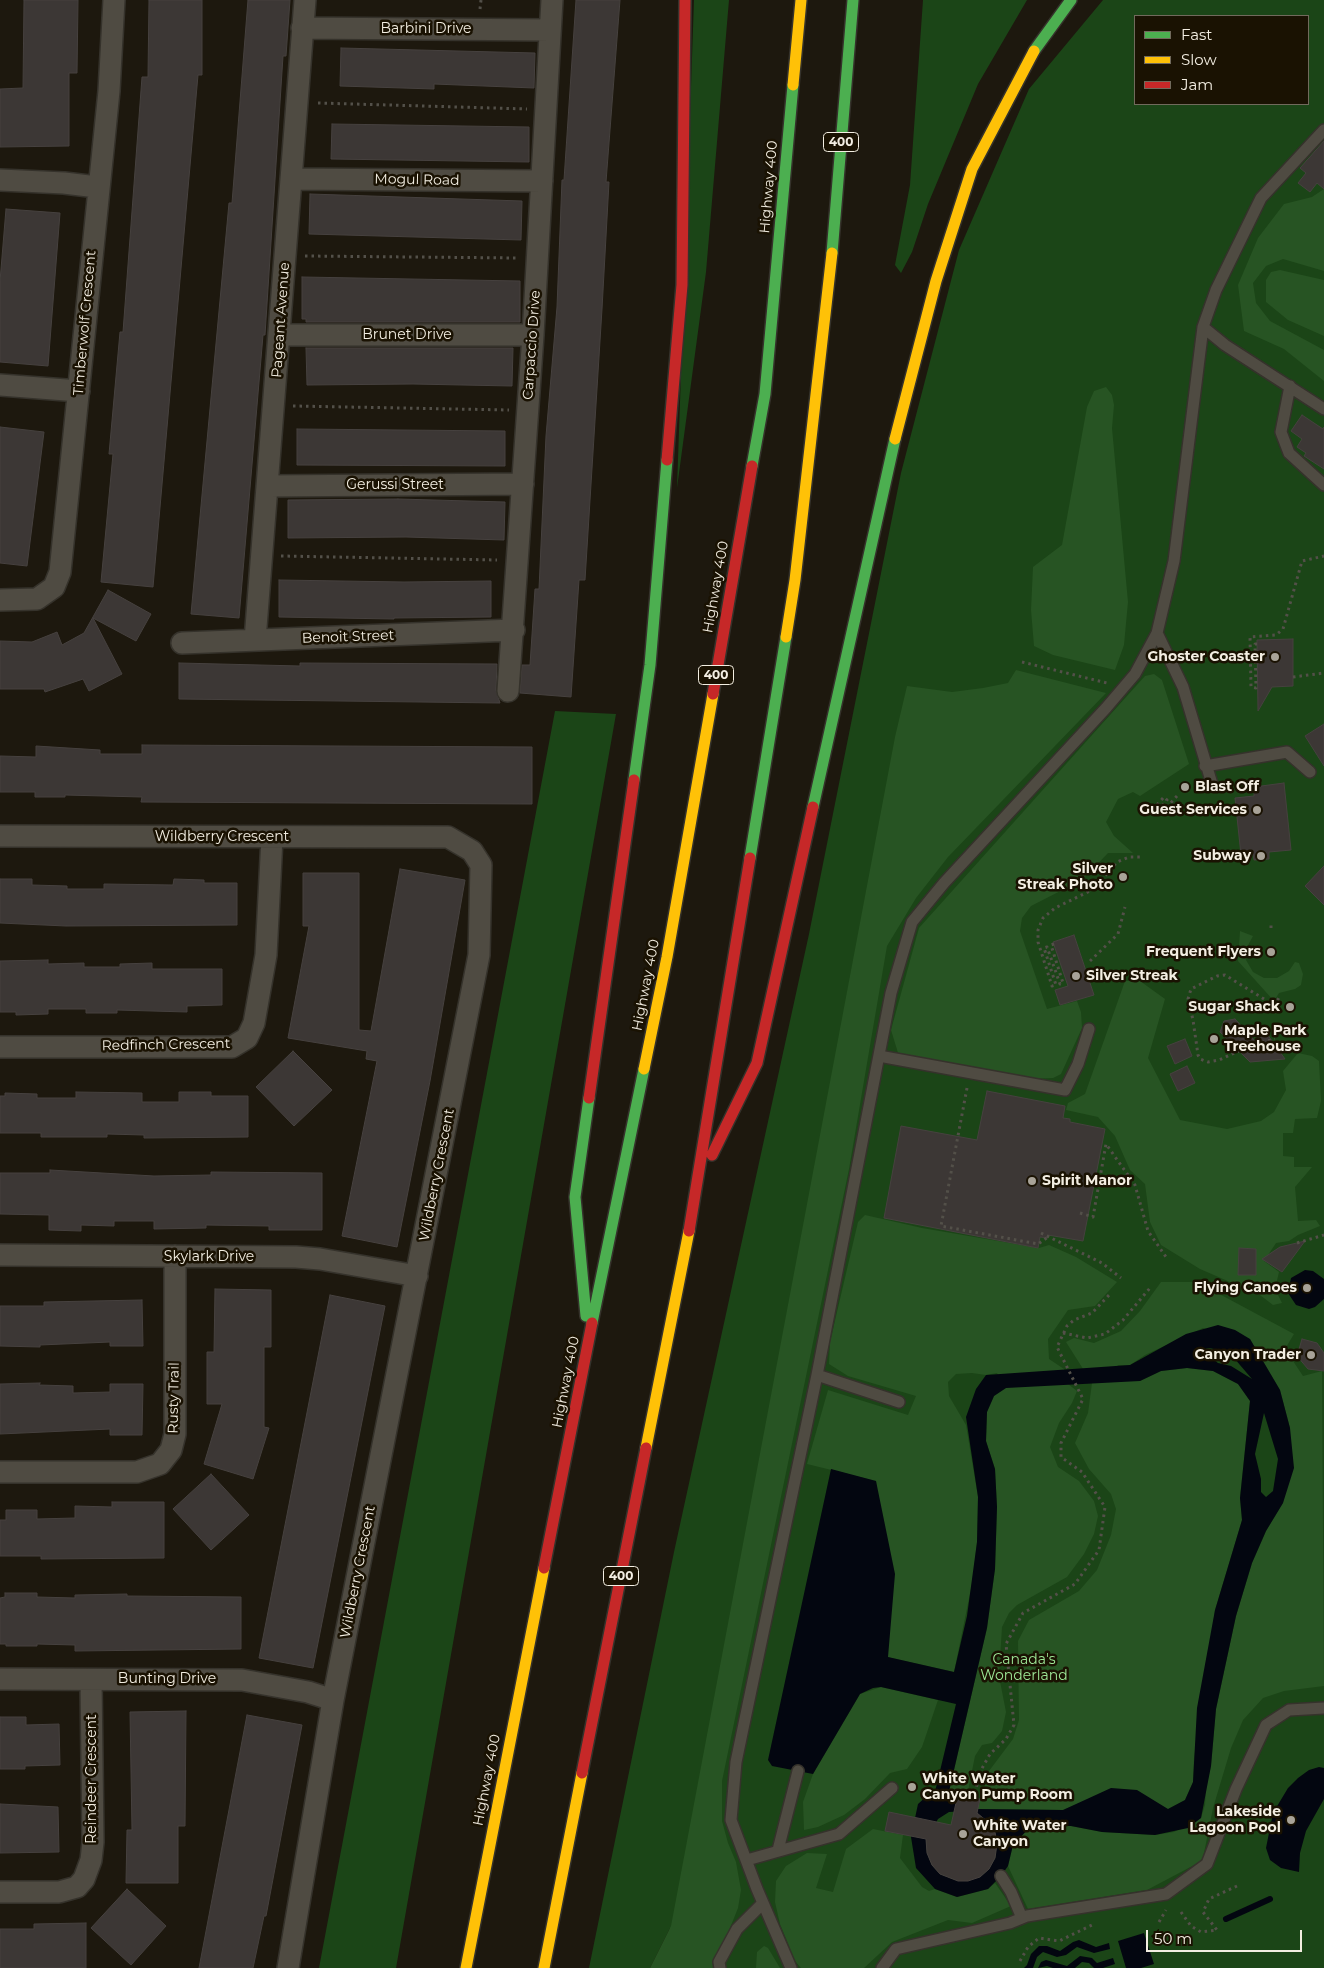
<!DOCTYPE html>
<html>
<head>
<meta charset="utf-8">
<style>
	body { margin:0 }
	#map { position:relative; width:1324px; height:1968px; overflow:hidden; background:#1d180e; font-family:Montserrat,sans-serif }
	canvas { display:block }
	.legend { position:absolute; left:1134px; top:15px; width:175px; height:90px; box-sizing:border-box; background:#1a1202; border:1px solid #716a5c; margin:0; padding:6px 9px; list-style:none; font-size:15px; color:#f3eee2 }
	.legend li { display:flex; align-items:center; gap:10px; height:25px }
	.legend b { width:25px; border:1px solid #716a5c }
	.scale { position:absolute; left:1146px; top:1930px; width:156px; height:22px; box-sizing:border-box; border:2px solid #f3eee2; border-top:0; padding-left:6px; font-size:15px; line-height:18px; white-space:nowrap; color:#f3eee2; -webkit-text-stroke:4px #1a1202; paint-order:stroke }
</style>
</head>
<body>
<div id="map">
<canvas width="1324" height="1968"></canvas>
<ul class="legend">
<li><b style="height:6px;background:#4caf50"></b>Fast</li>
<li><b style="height:6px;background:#ffc107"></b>Slow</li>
<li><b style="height:6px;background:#c62828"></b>Jam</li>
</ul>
<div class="scale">50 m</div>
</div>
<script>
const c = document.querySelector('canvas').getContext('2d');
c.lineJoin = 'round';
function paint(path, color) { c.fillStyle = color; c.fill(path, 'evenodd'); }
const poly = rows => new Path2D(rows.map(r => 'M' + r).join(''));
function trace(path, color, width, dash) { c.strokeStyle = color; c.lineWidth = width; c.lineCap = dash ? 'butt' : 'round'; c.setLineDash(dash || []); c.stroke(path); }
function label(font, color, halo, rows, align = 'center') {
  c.font = font + ' Montserrat,sans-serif'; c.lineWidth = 5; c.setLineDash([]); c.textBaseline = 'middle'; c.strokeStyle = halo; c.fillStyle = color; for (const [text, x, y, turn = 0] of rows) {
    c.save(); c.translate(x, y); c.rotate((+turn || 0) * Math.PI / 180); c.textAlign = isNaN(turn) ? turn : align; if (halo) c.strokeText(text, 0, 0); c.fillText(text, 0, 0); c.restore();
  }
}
paint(poly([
	[694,0,729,0,706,272,677,488],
	[923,0,1027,0,978,84,928,204,912,252,901,273,895,265,910,185],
	[1103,0,1324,0,1324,1968,663,1968,670,1928,650,1968,589,1968,674,1552,809,934,901,473,959,250,1029,89],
	[1135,16,1308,16,1308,104,1135,104],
	[555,711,616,714,396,1968,319,1968]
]), '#1b4517');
paint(poly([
	[1324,189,1324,271,1283,259,1266,266,1253,283,1256,303,1270,321,1324,350,1324,381,1284,349,1244,331,1238,285,1258,238,1284,204,1312,197],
	[1280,270,1324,280,1324,336,1288,320,1266,302,1266,280,1271,272],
	[1106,387,1112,395,1114,405,1112,428,1128,602,1124,645,1115,670,1053,655,1034,646,1031,610,1033,567,1062,545,1087,407,1094,391],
	[1016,670,1106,693,948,857,916,898,887,946,849,1169,722,1781,722,1821,728,1843,736,1862,741,1890,738,1908,714,1968,650,1968,671,1926,895,737,907,686,952,692,983,688,1008,683],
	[1154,674,1162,680,1189,764,1140,796,1133,792,1118,799,1106,822,1114,836,1133,853,1108,853,1082,880,1031,906,1022,918,1020,931,1047,1009,1077,1001,1081,1012,1082,1028,1061,1074,1053,1078,1027,1079,899,1056,891,1030,919,928,1145,676],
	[1240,931,1253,936,1245,951,1246,960,1253,972,1264,978,1277,978,1289,971,1295,962,1299,963,1303,974,1301,985,1295,989,1279,993,1274,1001,1238,961],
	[1125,981,1140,981,1165,999,1148,1058,1180,1120,1227,1129,1261,1121,1274,1112,1286,1090,1283,1071,1298,1053,1312,1056,1319,1061,1321,1101,1317,1118,1295,1119,1293,1133,1283,1133,1283,1156,1294,1157,1294,1167,1312,1167,1295,1187,1298,1221,1316,1220,1320,1226,1298,1235,1289,1241,1276,1243,1264,1261,1279,1272,1275,1289,1282,1303,1273,1305,1260,1295,1200,1269,1161,1245,1150,1222,1145,1184,1130,1170,1115,1136,1098,1117,1066,1110,1068,1103,1085,1094],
	[865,1215,922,1228,1039,1248,1049,1245,1076,1257,1117,1282,1095,1306,1068,1310,1048,1339,1049,1359,1064,1369,1068,1384,1077,1391,1072,1403,1059,1423,1050,1447,1058,1467,1079,1481,1094,1501,1098,1516,1094,1534,1084,1554,1067,1577,1017,1605,1009,1613,1002,1627,999,1676,1006,1712,1002,1731,992,1743,982,1745,975,1756,967,1796,958,1794,956,1802,958,1805,947,1800,987,1628,995,1569,997,1507,995,1469,986,1441,987,1412,994,1396,1006,1388,997,1373,986,1375,972,1373,956,1374,948,1382,949,1396,966,1425,978,1497,977,1542,973,1579,954,1672,887,1657,890,1624,876,1481,807,1464,828,1390,908,1415,916,1396,848,1376,829,1364,830,1342,858,1222],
	[1161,1282,1197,1282,1294,1334,1285,1349,1303,1376,1322,1371,1324,1686,1284,1691,1263,1698,1243,1720,1231,1748,1213,1808,1203,1858,1198,1863,1147,1890,1028,1909,1008,1866,1013,1845,1032,1825,1071,1826,1102,1832,1155,1835,1174,1832,1201,1818,1205,1805,1206,1787,1211,1766,1216,1709,1236,1616,1252,1563,1266,1531,1283,1503,1290,1428,1280,1390,1250,1339,1203,1328,1145,1355,1130,1365,1117,1365,1140,1381,1161,1371,1187,1368,1213,1371,1238,1384,1250,1401,1240,1498,1242,1520,1215,1610,1194,1758,1193,1782,1185,1800,1168,1809,1085,1801,1063,1810,978,1809,989,1771,1013,1739,1019,1720,1018,1641,1029,1620,1079,1591,1097,1570,1111,1535,1116,1509,1111,1494,1089,1469,1075,1443,1088,1413,1092,1383,1066,1342,1074,1338,1094,1343,1121,1331,1140,1311],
	[881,1687,938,1700,922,1747,907,1769,890,1773,865,1799,844,1815,818,1827,804,1830,803,1802,813,1774,860,1694],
	[873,1829,903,1835,900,1858,922,1887,929,1891,935,1889,957,1897,988,1889,995,1883,1011,1906,972,1923,948,1920,892,1942,864,1968,801,1968,795,1961,780,1924,775,1902,776,1881,786,1866,807,1853,827,1854,816,1888,833,1892,846,1849],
	[764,1946,768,1948,780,1968,756,1968,757,1952]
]), '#275423');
paint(poly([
	[1305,1270,1313,1271,1324,1279,1324,1299,1315,1307,1309,1309,1296,1305,1288,1293,1291,1278],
	[1218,1325,1235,1330,1250,1339,1280,1390,1290,1428,1294,1468,1283,1503,1266,1531,1252,1563,1236,1616,1216,1709,1211,1766,1201,1818,1188,1828,1155,1835,1102,1832,1071,1826,1032,1825,1013,1845,1008,1866,1001,1876,988,1889,957,1897,935,1889,916,1868,911,1837,918,1804,929,1794,934,1796,956,1704,881,1687,873,1688,860,1694,813,1774,772,1766,768,1760,831,1469,876,1481,895,1574,888,1657,954,1672,967,1616,977,1542,978,1497,966,1417,976,1389,986,1375,1130,1365,1186,1334],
	[1209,1348,1224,1351,1234,1358,1252,1379,1231,1366,1218,1363,1205,1353,1193,1352],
	[1187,1368,1213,1371,1238,1384,1250,1401,1240,1498,1242,1520,1215,1610,1197,1708,1193,1782,1185,1800,1168,1809,1137,1790,1111,1788,1063,1810,978,1809,947,1800,987,1628,995,1569,997,1507,995,1469,986,1441,987,1412,994,1396,1006,1388,1140,1381,1161,1371],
	[1264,1413,1278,1459,1273,1491,1266,1497,1261,1492,1261,1479,1255,1454],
	[967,1811,979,1815,988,1822,995,1832,997,1844,995,1858,989,1869,980,1877,958,1881,940,1874,932,1865,927,1853,926,1841,938,1819,949,1812],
	[1319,1767,1324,1768,1324,1799,1306,1831,1300,1853,1299,1872,1281,1868,1270,1860,1266,1848,1273,1813,1288,1788,1298,1778,1309,1770],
	[1144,1933,1154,1964,1141,1968,1126,1968,1118,1941],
	[1079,1940,1096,1947,1109,1943,1110,1949,1094,1953,1077,1947,1066,1955,1057,1957,1043,1952,1037,1957,1033,1968,1024,1968,1027,1965,1031,1954,1039,1946,1047,1946,1060,1951,1073,1942],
	[1080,1956,1092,1958,1097,1963,1113,1958,1115,1964,1103,1968,1094,1968,1089,1963,1082,1962,1075,1968,1053,1968,1047,1966,1038,1968,1041,1962,1046,1960,1067,1966]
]), '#030610');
trace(poly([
	[1226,1919,1270,1899]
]), '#030610', 6);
const building = poly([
	[24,0,78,0,77,73,69,73,69,146,0,147,0,89,23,88,24,0],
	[149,0,202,0,202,75,198,75,153,587,101,582,113,454,109,454,120,332,123,332,142,77,148,77,149,0],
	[248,0,290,0,286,56,283,56,265,335,263,335,239,618,191,614,229,203,232,203,248,0],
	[576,0,620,0,606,182,609,182,602,309,585,580,579,580,571,697,520,693,522,665,530,665,535,589,539,589,546,436,557,307,562,180,564,180,576,0],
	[341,48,535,53,534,88,434,84,434,89,340,86,341,48],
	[332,124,529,127,529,162,331,159,332,124],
	[1324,141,1324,189,1317,183,1310,192,1298,183,1306,173,1300,168,1324,141],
	[310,194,522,201,521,240,309,234,310,194],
	[6,209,60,213,48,366,0,362,0,281,6,209],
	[302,277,520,281,520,322,306,322,306,319,302,319,302,277],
	[306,348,513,348,512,386,413,384,307,385,306,348],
	[1302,415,1323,429,1324,427,1324,469,1304,456,1306,453,1297,447,1302,439,1291,431,1302,415],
	[0,427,44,432,27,566,0,563,0,427],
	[297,429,505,431,505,466,297,465,297,429],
	[398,499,505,502,504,540,406,537,288,538,288,500,398,499],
	[279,580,404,582,491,581,491,617,394,618,394,619,279,617,279,580],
	[108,590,151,614,136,641,93,618,122,674,89,691,83,679,45,692,44,689,0,689,0,641,32,642,57,632,62,645,84,633,108,590],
	[1293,639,1293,686,1272,687,1258,711,1257,640,1293,639],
	[179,663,300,666,300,663,497,664,496,690,500,703,179,699,179,663],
	[1324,724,1324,766,1305,736,1324,724],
	[142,745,532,747,532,804,141,802,142,797,65,795,65,797,35,797,35,792,0,792,0,756,36,757,36,746,100,750,100,754,142,754,142,745],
	[1284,783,1291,850,1269,852,1269,859,1254,860,1253,854,1241,855,1235,798,1254,796,1254,787,1284,783],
	[1324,866,1324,905,1305,886,1324,866],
	[400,869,465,880,430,1081,397,1247,342,1236,377,1061,366,1059,367,1051,288,1038,309,926,303,926,303,873,359,873,359,1030,371,1031,400,869],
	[0,879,32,879,32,885,67,886,67,889,104,889,104,884,173,885,174,879,204,880,204,883,237,883,237,925,66,926,0,923,0,879],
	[1074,935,1094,995,1060,1005,1055,990,1068,986,1053,942,1074,935],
	[48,960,48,964,84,963,84,967,120,967,120,964,152,963,152,969,222,969,222,1005,187,1006,187,1012,117,1010,117,1013,86,1013,86,1009,48,1009,48,1014,16,1015,16,1012,0,1012,0,961,48,960],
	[1235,1019,1257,1043,1262,1027,1285,1059,1250,1062,1220,1032,1224,1021,1235,1019],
	[1185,1039,1192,1056,1175,1064,1167,1046,1185,1039],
	[293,1051,332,1090,294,1126,256,1087,293,1051],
	[1187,1066,1195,1083,1178,1091,1170,1074,1187,1066],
	[987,1091,1065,1106,1063,1118,1070,1119,1070,1122,1105,1129,1083,1241,1048,1235,1048,1238,1040,1237,1038,1248,884,1218,901,1126,977,1140,987,1091],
	[76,1092,142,1093,142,1102,179,1102,179,1092,211,1092,211,1096,248,1096,248,1137,144,1138,144,1135,107,1134,107,1137,41,1137,41,1133,0,1133,0,1096,5,1096,5,1093,37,1094,37,1098,76,1098,76,1092],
	[50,1170,154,1176,211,1175,211,1172,322,1173,322,1230,269,1230,269,1226,206,1225,206,1228,154,1229,154,1221,114,1221,114,1226,81,1225,81,1231,49,1230,49,1215,0,1214,0,1173,50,1173,50,1170],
	[1305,1241,1282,1272,1262,1259,1280,1247,1305,1241],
	[1239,1248,1256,1249,1256,1275,1238,1275,1239,1248],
	[215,1289,271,1290,271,1347,264,1347,264,1427,269,1428,253,1479,204,1464,222,1404,207,1404,207,1352,214,1352,215,1289],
	[330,1295,385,1306,313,1668,259,1658,330,1295],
	[142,1300,143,1346,110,1346,110,1342,40,1345,40,1347,0,1346,0,1306,44,1306,44,1302,142,1300],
	[1302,1339,1317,1343,1324,1353,1324,1371,1308,1369,1297,1356,1302,1339],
	[40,1383,39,1385,73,1386,73,1393,110,1392,110,1384,143,1384,142,1435,110,1435,110,1429,0,1434,0,1384,40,1383],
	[211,1474,249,1515,211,1550,173,1509,211,1474],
	[112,1502,164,1502,164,1558,41,1559,41,1556,0,1556,0,1520,6,1520,6,1510,37,1510,37,1519,75,1518,75,1506,112,1507,112,1502],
	[5,1593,37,1593,37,1597,75,1598,75,1595,127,1594,127,1596,241,1597,241,1649,75,1651,75,1645,37,1644,37,1646,6,1646,6,1644,0,1644,0,1598,5,1597,5,1593],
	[186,1711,185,1826,178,1826,178,1883,126,1883,127,1830,132,1830,130,1712,186,1711],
	[247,1715,302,1725,266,1916,264,1916,253,1968,199,1968,247,1715],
	[0,1717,26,1717,26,1725,59,1724,60,1765,25,1766,25,1769,0,1769,0,1717],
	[958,1794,980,1799,977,1813,988,1822,995,1832,997,1844,995,1858,989,1869,980,1877,968,1881,958,1881,940,1874,932,1865,927,1853,926,1839,885,1831,889,1812,951,1825,958,1794],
	[0,1804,58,1807,59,1852,0,1853,0,1804],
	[127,1889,166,1926,131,1965,91,1928,127,1889],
	[86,1923,86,1968,0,1968,0,1929,34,1929,34,1924,86,1923]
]);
paint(building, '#3c3735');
trace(building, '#46413f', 1);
const lane = poly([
	[1203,327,1225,345,1324,409],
	[1290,386,1281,432,1289,453,1324,485],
	[1157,633,1183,687,1212,784],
	[1205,766,1287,752,1310,772],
	[879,1056,1065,1090,1078,1064,1089,1029],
	[817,1375,899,1402],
	[778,1850,798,1771],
	[747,1860,839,1834,892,1788],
	[1001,1876,1011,1892,1022,1918],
	[720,1968,719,1962,737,1929,763,1903],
	[791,1968,757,1889,731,1820,736,1762,817,1375,891,993,912,922,944,883,1106,708,1135,674,1157,633,1174,561,1203,327,1216,290,1261,198,1324,130],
	[882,1968,896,1949,1010,1923,1027,1916,1166,1894,1207,1864,1236,1789,1266,1725,1289,1710,1324,1708]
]);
const street = poly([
	[302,28,550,30],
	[292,179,542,181],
	[0,180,64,183,97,187],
	[280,335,533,335],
	[0,385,79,391],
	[268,486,523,484],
	[0,600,37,599,54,587,60,572,109,91,114,0],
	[255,640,305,0],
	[182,643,514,630],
	[508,691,533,335,552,0],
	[0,836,448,837,472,851,481,865,479,955,333,1700,288,1968],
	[0,1047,232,1047,247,1038,254,1023,266,955,272,838],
	[0,1255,296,1257,320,1259,417,1276],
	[0,1472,137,1472,160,1464,171,1450,175,1434,175,1256],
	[0,1679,242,1680,308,1692,333,1700],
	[0,1892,59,1892,77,1887,84,1879,91,1860,93,1842,91,1680]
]);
const fast = poly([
	[1034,51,1071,0],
	[832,253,853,0],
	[752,466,765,394,793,85],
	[634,780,650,665,667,460],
	[813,807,895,439],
	[750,858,786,637],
	[586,1316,575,1197,589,1098],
	[592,1323,644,1069]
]);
const slow = poly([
	[793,85,801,0],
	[895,439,936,281,972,169,1034,51],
	[786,637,795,580,832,253],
	[644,1069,667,957,713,694],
	[646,1448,689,1231],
	[466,1968,544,1568],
	[544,1968,582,1773]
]);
const jam = poly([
	[667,460,682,285,685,0],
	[713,694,752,466],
	[589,1098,634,780],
	[712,1155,757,1063,813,807],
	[689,1231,750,858],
	[544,1568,592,1323],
	[582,1773,646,1448]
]);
trace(lane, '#35322b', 14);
trace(street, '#35322b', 24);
trace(fast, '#35322b', 14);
trace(slow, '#35322b', 14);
trace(jam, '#35322b', 14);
trace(poly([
	[480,9,481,0],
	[318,103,527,109],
	[305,256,518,258],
	[293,406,509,410],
	[281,556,497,560],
	[1257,644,1255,644,1256,688,1251,687,1250,637,1276,635,1283,629,1302,561,1324,556],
	[1022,662,1107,683],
	[1293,677,1324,673],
	[1177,796,1168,806,1171,808,1176,803,1178,805],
	[1161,813,1163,811,1156,806,1164,797,1167,800,1162,806,1170,813],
	[1271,928,1271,925,1274,925],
	[1054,944,1051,945,1063,983,1060,984,1047,947,1044,948,1056,985,1052,986,1038,942,1038,930,1043,918,1055,908,1094,889,1117,862,1129,857,1140,857],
	[1090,961,1118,934,1125,907],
	[1264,999,1225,975,1217,976,1191,989,1188,999,1193,1020,1198,1055,1200,1059,1208,1062,1219,1060,1252,1045,1275,1039],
	[1277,1013,1276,1004,1279,997,1280,999],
	[967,1088,941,1226,1038,1244,1048,1237],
	[1080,1213,1093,1217,1106,1144,1135,1185,1148,1231,1166,1257],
	[1041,1233,1102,1263,1121,1278],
	[1297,1243,1324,1235],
	[1063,1333,1087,1338,1105,1334,1123,1320,1150,1288],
	[975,1793,980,1772,990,1754,1006,1739,1014,1725,1006,1644,1023,1613,1075,1584,1099,1550,1105,1507,1082,1472,1061,1457,1061,1443,1083,1399,1057,1347,1067,1326,1074,1320,1092,1313,1111,1293],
	[1181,1912,1191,1926,1201,1932,1217,1930,1203,1912,1209,1899,1237,1886],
	[1159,1922,1166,1910],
	[1020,1961,1028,1947,1039,1938,1059,1941,1092,1925,1095,1926]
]), '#535049', 3, [2.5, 4]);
trace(lane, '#4f4b42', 11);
trace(street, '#4f4b42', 21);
trace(fast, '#4caf50', 11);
trace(slow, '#ffc107', 11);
trace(jam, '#c62828', 11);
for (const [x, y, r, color] of [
	[1275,657,5,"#a8a398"],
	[1185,787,5,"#a8a398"],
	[1257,810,5,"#a8a398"],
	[1261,856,5,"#a8a398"],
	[1123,877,5,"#a8a398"],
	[1271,952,5,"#a8a398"],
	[1076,976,5,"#a8a398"],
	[1290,1007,5,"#a8a398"],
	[1214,1039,5,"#a8a398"],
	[1032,1181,5,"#a8a398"],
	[1307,1288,5,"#a8a398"],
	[1311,1355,5,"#a8a398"],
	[912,1787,5,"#a8a398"],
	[1291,1820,5,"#a8a398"],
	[963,1834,5,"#a8a398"]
]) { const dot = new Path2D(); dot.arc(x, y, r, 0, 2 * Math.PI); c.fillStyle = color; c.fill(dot); trace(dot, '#1a1202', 2); }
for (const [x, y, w] of [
	[841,142,35],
	[716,675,35],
	[621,1576,35]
]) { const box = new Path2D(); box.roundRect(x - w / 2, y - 9.5, w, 19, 4); c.fillStyle = '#1a1202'; c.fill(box); trace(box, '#f3eee2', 1); }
label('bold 12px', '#f3eee2', null, [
	["400",841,142],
	["400",716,675],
	["400",621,1576]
]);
label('14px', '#f3eee2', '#1a1202', [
	["Barbini Drive",426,29],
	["Mogul Road",417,180,1],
	["Highway 400",769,187,-85],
	["Pageant Avenue",281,320,-86],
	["Timberwolf Crescent",85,323,-85],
	["Brunet Drive",407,335],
	["Carpaccio Drive",532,345,-86],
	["Gerussi Street",395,485],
	["Highway 400",716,587,-80],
	["Benoit Street",348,637,-2],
	["Wildberry Crescent",222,837],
	["Highway 400",646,985,-79],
	["Redfinch Crescent",166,1045,-1],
	["Wildberry Crescent",437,1175,-79],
	["Skylark Drive",209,1257],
	["Highway 400",566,1382,-79],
	["Rusty Trail",174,1398,-89],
	["Wildberry Crescent",358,1572,-79],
	["Bunting Drive",167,1679],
	["Reindeer Crescent",92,1779,-90],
	["Highway 400",487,1780,-79]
]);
label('bold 14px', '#f3eee2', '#1a1202', [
	["Ghoster Coaster",1265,657],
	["Blast Off",1195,787,"left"],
	["Guest Services",1247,810],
	["Subway",1251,856],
	["Silver",1113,869],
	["Streak Photo",1113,885],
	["Frequent Flyers",1261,952],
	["Silver Streak",1086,976,"left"],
	["Sugar Shack",1280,1007],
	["Maple Park",1224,1031,"left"],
	["Treehouse",1224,1047,"left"],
	["Spirit Manor",1042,1181,"left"],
	["Flying Canoes",1297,1288],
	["Canyon Trader",1301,1355],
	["White Water",922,1779,"left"],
	["Canyon Pump Room",922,1795,"left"],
	["Lakeside",1281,1812],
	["Lagoon Pool",1281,1828],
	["White Water",973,1826,"left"],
	["Canyon",973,1842,"left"]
], 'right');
label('14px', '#9ee897', '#1a1202', [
	["Canada's",1024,1660],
	["Wonderland",1024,1676]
]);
</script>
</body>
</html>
